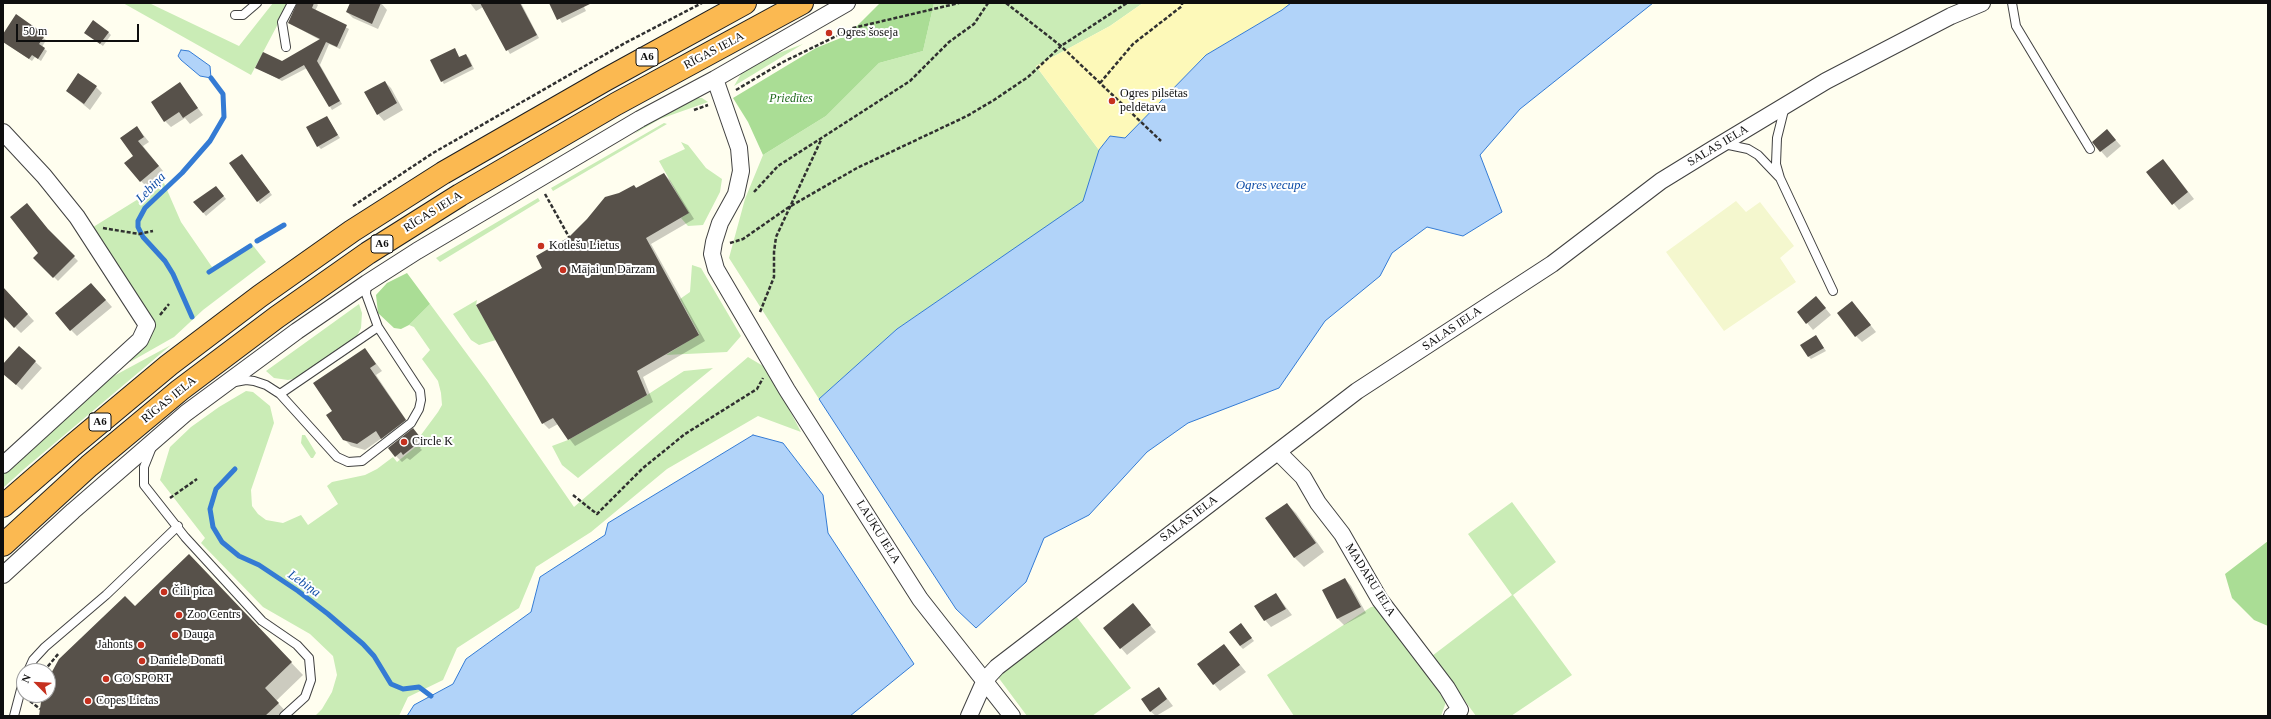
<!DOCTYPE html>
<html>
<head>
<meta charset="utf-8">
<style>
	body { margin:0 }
	#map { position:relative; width:2271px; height:719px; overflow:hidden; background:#fffeef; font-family:"Times New Roman",serif }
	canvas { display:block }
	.frame { position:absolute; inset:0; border:4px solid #0e0e0e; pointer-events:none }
	.north { position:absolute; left:16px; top:663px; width:40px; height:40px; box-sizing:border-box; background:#fff; border:1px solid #9f9f9f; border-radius:50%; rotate:294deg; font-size:11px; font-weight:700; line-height:16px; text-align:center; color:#0e0e0e }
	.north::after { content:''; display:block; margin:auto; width:14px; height:18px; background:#c6311f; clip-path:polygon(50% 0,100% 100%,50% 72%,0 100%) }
	.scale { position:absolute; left:16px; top:24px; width:123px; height:18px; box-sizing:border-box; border:2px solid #0e0e0e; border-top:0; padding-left:5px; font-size:12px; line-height:14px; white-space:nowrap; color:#0e0e0e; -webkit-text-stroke:3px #fff; paint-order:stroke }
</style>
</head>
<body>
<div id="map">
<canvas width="2271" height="719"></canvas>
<div class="frame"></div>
<div class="north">N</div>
<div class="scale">50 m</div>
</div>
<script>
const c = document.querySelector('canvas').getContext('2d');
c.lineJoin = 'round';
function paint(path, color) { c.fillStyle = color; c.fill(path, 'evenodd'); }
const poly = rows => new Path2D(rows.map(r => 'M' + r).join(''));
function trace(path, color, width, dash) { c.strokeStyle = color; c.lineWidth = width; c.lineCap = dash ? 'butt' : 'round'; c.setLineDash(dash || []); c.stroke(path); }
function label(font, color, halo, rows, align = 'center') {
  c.font = font + ' "Times New Roman",serif'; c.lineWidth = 4; c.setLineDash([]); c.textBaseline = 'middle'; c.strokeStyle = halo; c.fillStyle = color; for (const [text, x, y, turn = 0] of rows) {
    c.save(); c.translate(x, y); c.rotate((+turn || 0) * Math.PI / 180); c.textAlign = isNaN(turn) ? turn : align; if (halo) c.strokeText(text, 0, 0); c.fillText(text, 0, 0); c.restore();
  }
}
paint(poly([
	[1736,201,1746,212,1760,202,1794,246,1780,258,1796,282,1724,331,1666,252]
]), '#f4f7ce');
paint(poly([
	[123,3,149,3,239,46,273,3,289,3,251,75],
	[934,3,1143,3,1110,26,1036,66,1099,150,1084,201,897,329,819,399,729,258,745,199,763,155,826,116,879,63,923,51],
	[803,44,734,86,741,74,755,62],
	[691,98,702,98,708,102,660,119,634,134,657,115],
	[664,123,667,124,553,191,551,188],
	[681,142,688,145,706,168,722,179,720,192,703,225,688,226,681,218,688,213,659,161,685,149],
	[164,183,181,222,212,267,251,243,266,262,203,310,174,337,130,362,129,358,154,329,90,229],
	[538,198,540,201,440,262,436,258],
	[692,265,701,268,741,336,727,352,666,355,699,334,680,299,690,292],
	[477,300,476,305,496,340,479,345,471,340,453,314],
	[359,304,362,313,361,328,356,338,298,378,288,380,274,378,266,371],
	[430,304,487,381,574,507,748,357,768,369,801,432,758,416,667,469,591,532,536,567,519,608,457,648,443,680,408,697,399,716,315,716,322,709,332,692,337,675,333,656,310,634,263,607,201,543,205,538,160,480,170,447,191,427,219,407,246,391,253,392,270,406,274,423,251,490,252,506,258,514,266,520,283,523,301,515,308,525,338,504,327,486,332,482,365,475,377,469,393,457,397,462,424,440,421,435,438,412,442,405,441,393,438,381,422,359,430,350,414,327,409,325],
	[171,345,24,469,3,488,3,474,99,384],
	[713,368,578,478,562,465,552,446,568,440,647,395,684,371],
	[302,435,305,435,316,453,313,458,311,458,301,443],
	[1512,502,1556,562,1513,595,1572,675,1511,716,1476,716,1432,656,1512,595,1468,534],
	[1378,606,1446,702,1441,716,1294,716,1267,675,1371,607],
	[1076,616,1131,688,1092,716,1027,716,998,677]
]), '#caecb6');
paint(poly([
	[880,3,934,3,923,51,879,63,826,116,763,155,748,122,733,98,816,48,848,35],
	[407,273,430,304,409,325,401,329,394,328,378,313,376,295,387,283],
	[2268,541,2268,626,2254,620,2232,598,2225,574]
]), '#aadd95');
paint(poly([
	[1143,3,1291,3,1282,10,1206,55,1125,138,1110,136,1099,150,1036,66,1110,26]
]), '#fdf9b9');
const water = poly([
	[1291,3,1653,3,1520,109,1480,155,1502,212,1463,236,1427,227,1392,253,1380,276,1325,321,1279,388,1188,423,1147,452,1089,515,1044,538,1026,582,976,628,956,609,819,399,897,329,1083,201,1099,150,1110,136,1125,138,1206,55,1282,10,1291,3],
	[181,50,189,51,210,66,211,78,200,76,181,60,178,56,181,50],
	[753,435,783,443,823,495,828,533,914,664,850,716,407,716,414,705,453,684,466,659,531,612,540,577,605,535,608,523,753,435]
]);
paint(water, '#b1d3f9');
trace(water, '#347bd4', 1);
paint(poly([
	[299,3,316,3,318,5,315,11,349,29,340,49,329,44,320,65,342,104,332,110,307,68,282,81,257,68,282,62,320,40,289,23],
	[351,3,381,3,387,10,378,29,353,18,347,12],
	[470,3,521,3,539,38,510,54,483,7,476,11],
	[550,3,582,3,586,11,562,23],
	[16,16,43,34,41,36,46,40,42,47,47,51,41,61,35,57,32,61,3,42,3,36],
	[108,32,111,35,103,46,88,35],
	[455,49,460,58,466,55,469,58,474,69,444,84,442,81],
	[385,82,391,88,403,110,384,121,378,114],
	[180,84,203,115,190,124,185,118,171,127,165,121],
	[96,87,102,93,90,110,67,91],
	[327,117,340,138,321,149,318,146],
	[137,127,149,142,143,146,163,171,146,186,141,181,134,157],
	[2113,137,2121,146,2107,158,2093,142],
	[244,158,272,195,260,204,258,201],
	[2169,167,2194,199,2179,210,2148,172],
	[664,174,670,180,694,219,651,244,705,341,643,377,653,402,575,446,558,424,549,429,543,423,543,269,570,238,620,194,634,186,637,188],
	[219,190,226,199,206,216,195,202],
	[52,235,78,261,58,281,35,258],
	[3,288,34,321,21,333,6,318,3,321],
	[97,290,112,307,77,336,71,330],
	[1816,297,1831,315,1813,330,1798,312],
	[1852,302,1876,332,1862,342,1856,336],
	[1816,336,1826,351,1811,359,1809,357],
	[19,347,42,368,22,390,3,373,3,365],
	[365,349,382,371,376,375,411,427,389,445,382,438,365,450,351,446,344,439,334,411],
	[413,430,425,444,420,448,422,450,410,460,407,458,402,462,396,456],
	[1287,504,1296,513,1324,552,1304,567,1295,558,1267,519],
	[201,568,303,675,276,701,290,716,40,716,44,695,48,695,48,682,135,608],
	[1345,579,1351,586,1366,613,1344,625,1338,619],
	[1276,594,1292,615,1271,627,1265,620],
	[1133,605,1156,632,1127,655,1104,628],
	[1244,628,1254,641,1243,649,1240,646],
	[1224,645,1246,672,1220,691,1198,665],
	[1159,688,1173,706,1156,716,1150,711]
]), '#0003');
trace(poly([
	[257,241,284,225],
	[209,272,250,246],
	[192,317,173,274,165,261,143,237,138,227,138,221,145,208,182,173,210,141,224,117,223,94,211,78],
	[235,469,216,489,210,509,213,527,222,542,239,556,259,565,298,591,328,614,363,644,374,656,391,684,403,689,419,687,431,696]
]), '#347bd4', 5);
paint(poly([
	[297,3,314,3,312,8,347,25,337,47,326,42,317,61,340,101,329,107,304,65,279,79,255,68,263,52,282,61,320,39,288,23],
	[350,3,381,3,372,24,346,12],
	[480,3,520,3,537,35,506,51],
	[549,3,592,3,557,20],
	[16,14,40,31,39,34,44,37,39,44,45,48,38,59,32,55,29,59,3,42,3,34],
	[93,20,109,32,100,44,84,33],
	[455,48,459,57,466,54,472,66,441,82,430,60],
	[78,73,97,86,84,104,66,91],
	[385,81,397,103,377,115,364,92],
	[180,82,198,108,183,118,179,112,164,122,151,102],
	[327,116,338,135,317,147,306,127],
	[137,126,144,137,138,141,159,166,140,182,124,163,133,156,120,138],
	[2107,129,2116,140,2100,152,2092,142],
	[242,154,270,192,257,202,229,163],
	[2163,159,2188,192,2172,205,2146,172],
	[664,173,689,213,646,238,699,335,637,371,647,395,568,440,553,418,542,424,476,305,542,268,536,256,569,237,587,219,605,197,619,193,634,185,636,188],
	[216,186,224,196,203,213,193,202],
	[27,203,48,229,75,256,53,278,33,258,38,253,10,217],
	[91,283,106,300,70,331,55,313],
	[3,287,28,314,14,328,3,316],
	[1816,296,1826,308,1806,324,1797,312],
	[1852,301,1871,325,1855,337,1837,313],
	[1816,335,1824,348,1808,357,1800,345],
	[19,346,36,361,16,385,3,374,3,364],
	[365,348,376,364,370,368,406,420,381,439,376,431,357,444,343,440,326,415,332,411,313,383],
	[413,428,420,437,415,441,417,444,403,455,401,452,395,457,388,448],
	[1287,503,1316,543,1294,558,1265,518],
	[189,554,292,662,265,688,279,703,265,716,39,716,42,695,48,695,48,679,59,659,125,596,135,606],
	[1345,578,1361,607,1337,619,1322,590],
	[1276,593,1286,609,1264,621,1254,606],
	[1133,603,1151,625,1120,649,1103,628],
	[1241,623,1252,638,1240,646,1229,632],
	[1224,644,1240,665,1213,685,1197,664],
	[1159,687,1167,699,1150,712,1141,699]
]), '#57514a');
const lane = poly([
	[2012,3,2016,26,2090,149],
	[235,15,243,15,257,3],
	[286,47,282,22,292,3],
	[1785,106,1777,138,1776,164,1780,178,1833,291],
	[1724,144,1748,149,1758,155,1779,177],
	[367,283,366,294,378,327,420,391,421,400,419,409,411,423,362,461,348,462,337,457,280,394,378,327],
	[235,382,246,380,254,381,266,385,280,394],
	[152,447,144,467,144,485,185,537,262,621,297,645,309,658,311,680,305,697,284,716],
	[28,671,33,660,45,647,106,595,178,526],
	[14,716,24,678]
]);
const street = poly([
	[715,79,739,148,741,171,736,194,720,223,714,242,712,254,716,269,787,390,920,599,1012,716],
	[3,132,44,176,77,217,147,325,140,340,3,465],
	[1278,452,1303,477,1318,503,1342,534,1380,600,1447,688,1460,710,1452,716],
	[3,575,73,511,186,413,297,331,367,283,417,251,640,119,715,79,847,3],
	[969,716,985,680,997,667,1357,391,1552,264,1661,181,1713,149,1826,81,1951,16,1982,3]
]);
const highway = poly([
	[3,506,72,446,169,365,260,296,352,231,443,173,605,80,745,3],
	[3,545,89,466,180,390,277,317,368,253,460,195,616,104,802,3]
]);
trace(lane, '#414141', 10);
trace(street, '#414141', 18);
trace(highway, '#1f1f1f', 24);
trace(poly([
	[1006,3,1061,46,1127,3],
	[1100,83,1133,44,1182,6,1182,3],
	[736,90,783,62,853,28,959,3],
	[694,110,708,105],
	[754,192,778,166,910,81,949,42,974,24,988,3],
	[545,194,569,237],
	[353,206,433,153,625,43,702,3],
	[103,228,139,234,153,231],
	[730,243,743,239,789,207,857,168,967,116,994,100,1028,77,1061,46,1161,141],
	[760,312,774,277,774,252,776,237,821,140],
	[160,315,169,304],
	[573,495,597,514,643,468,685,434,757,389,763,378],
	[170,498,197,479],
	[44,671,59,653],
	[30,701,40,709]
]), '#303030', 2.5, [4, 2]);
trace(lane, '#fff', 8);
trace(street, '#fff', 16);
trace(highway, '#fbb951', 22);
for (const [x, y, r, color] of [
	[829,33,4,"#c6311f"],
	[1112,101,4,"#c6311f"],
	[541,246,4,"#c6311f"],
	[563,270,4,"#c6311f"],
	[404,442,4,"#c6311f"],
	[164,592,4,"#c6311f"],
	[179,615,4,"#c6311f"],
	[175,635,4,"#c6311f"],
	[141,645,4,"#c6311f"],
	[142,661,4,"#c6311f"],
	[106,679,4,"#c6311f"],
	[88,701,4,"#c6311f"]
]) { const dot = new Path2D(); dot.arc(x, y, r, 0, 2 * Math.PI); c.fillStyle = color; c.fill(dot); trace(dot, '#fff', 1.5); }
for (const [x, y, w] of [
	[647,57,22],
	[382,244,22],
	[100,422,22]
]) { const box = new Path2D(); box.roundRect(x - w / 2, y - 9, w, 18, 3); c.fillStyle = '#fff'; c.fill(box); trace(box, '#0e0e0e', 1); }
label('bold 11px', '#0e0e0e', null, [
	["A6",647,57],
	["A6",382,244],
	["A6",100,422]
]);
label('12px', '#0e0e0e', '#fff', [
	["Ogres šoseja",837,33],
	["Ogres pilsētas",1120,94],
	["peldētava",1120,108],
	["Kotlešu Lietus",549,246],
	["Mājai un Dārzam",571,270],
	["Circle K",412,442],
	["Čili pica",172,592],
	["Zoo Centrs",187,615],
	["Dauga",183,635],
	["Jahonts",133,645,"right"],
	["Daniele Donati",150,661],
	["GO SPORT",114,679],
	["Copes Lietas",96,701]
], 'left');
label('12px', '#0e0e0e', '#fff', [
	["RĪGAS IELA",714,51,-28],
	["SALAS IELA",1718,146,-31],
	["RĪGAS IELA",433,212,-32],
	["SALAS IELA",1452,329,-34],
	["RĪGAS IELA",169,400,-39],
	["SALAS IELA",1189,519,-37],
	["LAUKU IELA",878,532,58],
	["MADARU IELA",1370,580,58]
]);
label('italic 12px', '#1f691b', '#fff', [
	["Priedītes",791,99]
]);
label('italic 13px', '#104ea7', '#fff', [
	["Ogres vecupe",1271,186],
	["Lebiņa",151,188,-46],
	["Lebiņa",304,584,35]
]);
</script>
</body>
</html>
